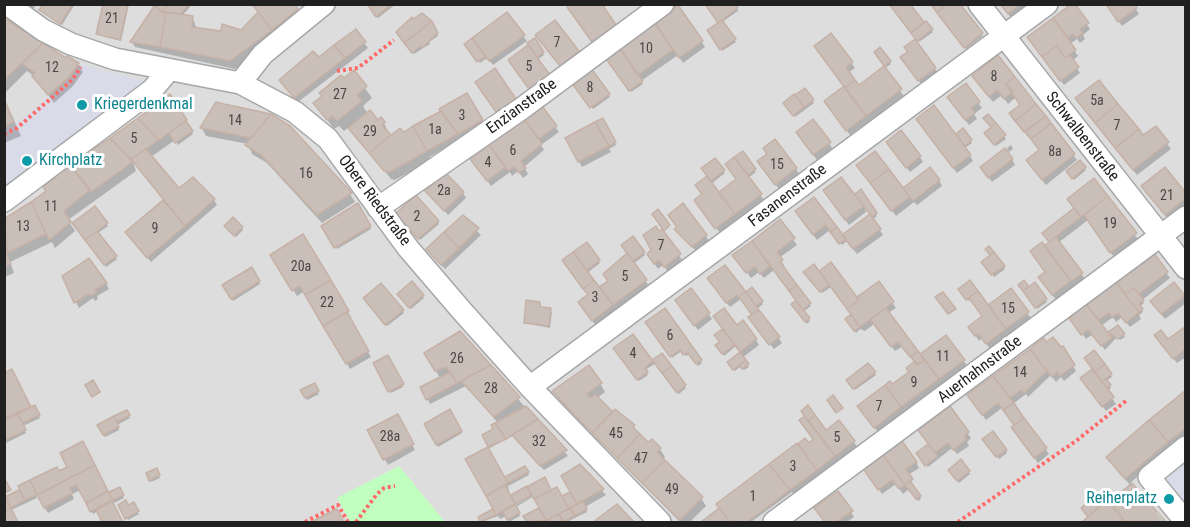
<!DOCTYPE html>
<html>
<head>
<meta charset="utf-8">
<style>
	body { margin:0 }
	#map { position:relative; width:1190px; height:527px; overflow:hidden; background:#f2ede6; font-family:"Roboto Condensed",sans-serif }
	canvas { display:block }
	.frame { position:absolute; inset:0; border:6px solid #202020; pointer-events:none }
</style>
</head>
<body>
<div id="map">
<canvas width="1190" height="527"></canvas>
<div class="frame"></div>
</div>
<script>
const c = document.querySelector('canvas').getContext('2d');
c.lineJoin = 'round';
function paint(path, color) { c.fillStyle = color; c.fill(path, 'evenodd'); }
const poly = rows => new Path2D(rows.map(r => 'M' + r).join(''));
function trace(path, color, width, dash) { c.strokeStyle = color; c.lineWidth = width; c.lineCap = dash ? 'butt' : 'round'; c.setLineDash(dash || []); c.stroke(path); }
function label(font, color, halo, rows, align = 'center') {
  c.font = font + ' "Roboto Condensed",sans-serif'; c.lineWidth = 6; c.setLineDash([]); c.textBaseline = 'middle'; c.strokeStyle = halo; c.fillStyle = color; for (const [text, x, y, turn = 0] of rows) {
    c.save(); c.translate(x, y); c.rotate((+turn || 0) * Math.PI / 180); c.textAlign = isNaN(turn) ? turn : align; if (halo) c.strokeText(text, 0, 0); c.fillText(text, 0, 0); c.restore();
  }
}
paint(poly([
	[5,5,1185,5,1185,522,5,522]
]), '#dedddd');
paint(poly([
	[399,466,445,522,350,522,337,498]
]), '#c1ffc0');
paint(poly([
	[81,64,152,83,5,194,5,128,19,121,62,87],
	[1185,433,1185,522,1172,522,1134,476]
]), '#dadbe8');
paint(poly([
	[24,4,36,4,33,10],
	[45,4,75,4,62,25,42,12],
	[105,4,129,4,121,41,97,34],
	[154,4,189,4,190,7,182,16,192,17,197,29,222,33,242,31,259,13,252,4,292,4,301,18,235,69,135,47,132,42,156,6],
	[368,4,396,4,378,18],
	[600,4,618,31,596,47,572,13],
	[734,4,738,11,722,22,736,42,722,51,709,31,720,23],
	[889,4,908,4,924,25,926,23,933,32,919,42],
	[931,4,958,4,983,36,966,49],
	[1000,4,1025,4,1027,7,1012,19],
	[1106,4,1136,9,1139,14,1122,26],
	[1073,5,1090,29,1083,35,1085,39,1080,43,1077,39,1070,44,1078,56,1072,61,1080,73,1064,85,1029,37],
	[678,7,705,47,683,63,678,55,641,81,643,84,631,92,606,56],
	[426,16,438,36,429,42,430,44,414,54,398,33],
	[4,20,66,60,78,64,83,72,73,86,54,103,34,76,27,71,5,93],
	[555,22,579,54,562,68,539,38],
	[355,31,368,48,298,102,284,85],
	[523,36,527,41,493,65,487,58,480,63,466,44],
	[831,36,855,68,848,73,859,87,886,67,876,52,880,49,891,64,884,69,904,96,850,135,829,107,845,87],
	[534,40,544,55,537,60,548,76,534,94,510,60],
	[998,58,1077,160,1046,185,1031,166,1040,151,1020,125,1021,106,1015,98,1008,104,1002,95,993,102,977,82],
	[906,63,935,69,938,74,922,85],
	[590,70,610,97,593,109,573,83],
	[495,71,516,102,499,114,477,83],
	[353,72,372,98,363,106,368,114,378,122,381,119,384,123,391,138,403,134,467,95,484,126,429,157,431,160,395,180,391,179,349,127,344,131,339,126,334,129,315,103],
	[805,90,814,103,795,117,785,103],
	[170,96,193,134,178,145,175,140,151,157,179,190,214,200,217,205,151,262,127,232,164,201,133,162,136,171,68,220,75,231,55,248,52,242,10,262,14,273,4,277,4,221,48,192,71,166],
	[4,98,21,136,4,143],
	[953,103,978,103,982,108,974,114,977,119,969,125],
	[217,104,350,194,355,202,322,223,267,163,252,154,248,144,206,136,202,128],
	[1080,104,1143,138,1155,128,1171,149,1137,175],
	[541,108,559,132,541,145,544,150,524,167,528,174,523,178,518,171,512,176,510,172,491,186,472,159],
	[988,116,1006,139,996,146,987,135,992,128,986,121],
	[602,120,616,145,609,149,611,152,582,167,567,139],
	[813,121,833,149,817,160,801,138],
	[921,125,959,141,963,131,972,143,965,148,973,161,957,173],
	[1011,145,1013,149,1009,152,1007,148],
	[891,148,920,157,923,162,910,172],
	[743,153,756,172,748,178,764,200,720,233,699,206,703,194,697,185,709,177,715,160,725,173,711,184,718,194,738,180,727,165],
	[1012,159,1015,165,992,182,985,173],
	[1080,162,1086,170,1074,180,1068,171],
	[762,167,796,169,799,174,779,189],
	[861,171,902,190,939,180,942,186,917,205,914,202,896,216],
	[1094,180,1140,242,1116,260,1088,220,1058,243,1085,279,1056,300,1043,283,1046,273,1044,248,1051,243,1047,239,1075,209],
	[427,191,463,193,466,198,448,215],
	[861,191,877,216,873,219,883,235,857,254,847,241,842,245,830,230,817,240,800,217,814,199,842,237,872,214,863,203,866,212,849,225,828,196,860,203],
	[1146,192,1186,195,1186,206,1169,220],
	[357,206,371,229,337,249,323,226],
	[95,208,108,226,98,233,117,259,106,267,74,224],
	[399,215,438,222,439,224,420,240],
	[463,217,481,235,445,269,428,250],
	[780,221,797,245,779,258,785,267,783,268,811,306,803,312,810,321,807,324,793,305,798,301,774,270,764,278,759,272,751,278,734,255],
	[227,228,242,228,243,230,236,237],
	[676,229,706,236,709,241,696,251],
	[661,231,683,261,668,272,663,265,658,269,652,260],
	[303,237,351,317,349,318,371,357,350,369,305,291,297,296,272,255],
	[633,238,645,255,633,264,649,286,596,326,583,308,589,295,564,261,586,244,600,263,587,273,599,289,609,282,604,274,628,253],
	[989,248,1005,269,994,277,983,262,992,256,987,249],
	[1153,255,1170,278,1142,300,1144,303,1139,307,1143,312,1139,315,1141,319,1130,327,1122,317,1116,322,1113,317,1101,326,1108,334,1118,327,1125,337,1120,340,1117,337,1105,350,1093,334,1086,339,1070,318],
	[831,264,857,299,878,283,896,308,888,313,920,356,963,360,967,366,878,432,862,412,910,373,915,363,903,346,895,351,874,324,865,331,860,329,856,333,847,319,852,315,831,287,822,293,806,275,819,273],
	[251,269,260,284,233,301,224,285],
	[63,277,106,283,109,289,97,296,98,299,95,301,93,298,79,308],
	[969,282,988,307,1027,313,1031,318,990,349,982,338,979,341,973,332,984,317,971,299,968,301,960,289],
	[712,284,745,294,752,289,763,304,757,309,782,343,774,349,753,323,754,315,741,299,730,307],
	[1020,285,1029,289,1035,285,1047,302,1037,309],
	[691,290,712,319,698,330,680,306],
	[423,296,424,298,411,309,400,297],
	[1184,296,1186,303,1165,319,1155,306],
	[366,300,402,311,404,313,387,326],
	[539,303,540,308,552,312,550,328,525,323],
	[664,310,702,363,698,366,690,354,686,356,682,351,672,358,647,323],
	[736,327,756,340,759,345,742,358,749,367,744,370,741,366,735,371,729,362,741,353,736,346,724,356,717,346,721,342,716,335,724,329],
	[1186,327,1186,357,1177,363,1159,341,1168,341],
	[460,333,568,456,544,470,514,435,488,449,504,479,525,468,529,475,508,486,510,497,544,479,551,492,562,498,572,493,580,466,606,495,585,507,587,512,567,522,529,522,525,516,541,508,534,496,516,507,520,516,509,522,506,516,500,519,498,516,482,522,480,518,495,510,468,459,490,447,484,436,495,430,498,423,466,386,430,404,422,388,440,378,426,354],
	[538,490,539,492,514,506,514,503],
	[632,336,652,362,662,355,686,388,679,394,656,363,645,370,648,375,639,381,615,348],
	[1043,340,1046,344,1062,348,1076,371,1064,381,1061,377,1056,382,1051,375,1028,397,1026,394,1013,404,1049,454,1038,463,1016,433,1016,426,1002,408,986,420,969,396],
	[1094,352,1112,377,1106,381,1111,388,1107,391,1116,404,1106,411,1082,378,1094,369],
	[388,357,403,387,391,393,375,363],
	[868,365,876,375,855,390,848,380],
	[600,383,605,392,597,398,613,414,626,418,648,444,660,449,665,457,662,459,701,498,706,506,690,522,680,522,559,400,554,392],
	[314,385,319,394,307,400,302,391],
	[1186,392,1186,436,1130,483,1164,522,1084,522,1099,509,1115,509,1131,486,1111,463],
	[34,407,40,418,23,426,26,433,4,444,4,422,9,419,4,411],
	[949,408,971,438,967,442,969,446,957,454,952,448,928,467,918,454,930,445],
	[450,411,462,433,438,447,426,425],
	[127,412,130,418,117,425,119,430,105,437,99,426],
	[397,416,415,450,388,465,369,431],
	[826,432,854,442,857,447,794,495,792,492,751,522,703,522,770,465,805,440,808,445],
	[992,433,1007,453,999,459,984,439],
	[916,462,919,468,908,475,921,499,918,501,909,489,903,494,896,484,882,494,869,475],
	[961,462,970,474,959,483,951,472],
	[156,470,160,478,151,482,147,474],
	[59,473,109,494,119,489,124,498,112,504,121,522,104,522,98,511,93,514,81,490,72,494,74,499,48,513,32,487,37,498,11,510,17,522,4,522,4,498],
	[133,504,139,514,128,520,120,505,128,507],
	[617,506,633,522,596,522],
	[851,512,854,517,847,522,826,522,819,514]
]), '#0003');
const building = poly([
	[43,4,73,4,60,24,39,10,43,4],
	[103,4,128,4,120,40,96,34,103,4],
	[154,4,169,4,161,12,154,4],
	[169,4,190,4,180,14,161,12,169,4],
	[252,4,294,4,298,9,272,30,252,4],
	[367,4,392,4,376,17,367,4],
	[571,4,602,4,616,25,592,42,567,7,571,4],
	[705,4,735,4,738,8,718,23,705,4],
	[889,4,910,4,924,22,911,33,889,4],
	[931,4,947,4,937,13,931,4],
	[947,4,960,4,983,33,964,48,937,13,947,4],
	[1000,4,1020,4,1008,14,1000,4],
	[1071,4,1075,4,1089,23,1080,29,1083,33,1076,38,1073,34,1068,38,1053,18,1071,4],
	[1106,4,1134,4,1137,8,1118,22,1106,4],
	[155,5,161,12,166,12,160,47,130,42,155,5],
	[678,5,703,41,679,58,654,22,678,5],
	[166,12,193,16,192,27,221,31,222,24,241,30,258,12,272,30,230,61,160,47,166,12],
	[507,12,525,35,489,61,472,38,507,12],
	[422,13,432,21,404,43,396,32,412,17,413,19,422,13],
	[4,18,43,43,4,80,4,18],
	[1053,18,1076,50,1065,58,1057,46,1042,57,1027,37,1053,18],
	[555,20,579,51,560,66,535,35,555,20],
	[722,20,736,39,720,50,707,30,722,20],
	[432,21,438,33,422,48,420,46,412,53,404,43,432,21],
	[926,21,933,29,917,41,911,33,926,21],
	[654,22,673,50,638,75,619,47,654,22],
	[356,29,366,42,345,58,334,45,356,29],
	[831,33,853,62,846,67,855,80,845,88,814,46,831,33],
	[472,38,486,56,477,62,464,44,472,38],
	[535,38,544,52,537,57,527,43,535,38],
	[915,39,936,68,918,81,900,57,908,52,904,47,915,39],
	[43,43,66,58,67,56,79,63,69,77,48,95,32,76,35,73,22,64,43,43],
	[334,45,345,58,294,98,279,80,313,51,319,57,334,45],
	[528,45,550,75,529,89,508,60,528,45],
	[618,46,643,81,629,91,604,56,618,46],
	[1057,46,1065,58,1070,55,1079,67,1060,81,1042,57,1057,46],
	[880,47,891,61,884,66,874,52,880,47],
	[998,55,1015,77,1006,84,1013,92,1004,99,997,90,989,97,972,76,998,55],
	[884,66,902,89,866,116,845,88,855,80,859,85,884,66],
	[495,68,516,99,496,112,475,82,495,68],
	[591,68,610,94,590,108,571,82,591,68],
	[354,70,367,86,357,95,362,101,337,121,332,116,327,120,313,103,322,96,319,93,341,75,344,78,354,70],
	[1015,77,1036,104,1015,121,1009,113,1020,105,1006,84,1015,77],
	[1099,80,1118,104,1095,123,1075,98,1099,80],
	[966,83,980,102,971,108,975,113,965,120,947,97,966,83],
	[844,86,866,116,846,131,824,101,844,86],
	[805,88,814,100,804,107,795,95,805,88],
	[467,93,483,120,458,134,439,109,467,93],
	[170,94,187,120,159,140,138,118,170,94],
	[794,94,804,107,793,116,783,103,794,94],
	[4,99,14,122,4,126,4,99],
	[216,102,224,104,271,114,251,138,200,128,216,102],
	[1036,104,1046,116,1024,132,1015,121,1036,104],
	[1118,104,1139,129,1115,148,1095,123,1118,104],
	[934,105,971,155,953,168,916,119,934,105],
	[542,106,557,126,539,139,524,119,542,106],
	[370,110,378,120,381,117,385,122,382,125,391,135,369,153,348,128,370,110],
	[441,111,458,134,427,151,413,126,441,111],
	[271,114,290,126,352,193,317,215,261,155,245,145,271,114],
	[988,114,996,123,991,127,983,118,988,114],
	[1046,116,1051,123,1031,139,1025,132,1046,116],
	[138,118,159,140,131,159,110,138,138,118],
	[603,118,616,142,609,146,595,122,603,118],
	[524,119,542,144,521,161,526,168,519,173,514,167,508,171,489,145,524,119],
	[813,119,831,142,813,155,796,132,813,119],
	[186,121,193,131,175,143,169,133,186,121],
	[595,122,609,146,578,162,565,138,595,122],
	[996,123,1006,135,994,145,984,133,996,123],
	[1051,123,1075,154,1042,180,1026,160,1039,150,1031,139,1051,123],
	[413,126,427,151,390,172,384,171,369,153,400,128,404,132,413,126],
	[1156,126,1169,142,1133,170,1115,148,1139,129,1143,135,1156,126],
	[963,128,972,140,965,146,956,134,963,128],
	[901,130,921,156,906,168,886,142,901,130],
	[110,138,133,162,91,192,70,165,110,138],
	[775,139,797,168,775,185,757,161,767,154,763,148,775,139],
	[489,145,506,167,487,181,470,159,489,145],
	[1005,148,1013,159,988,178,980,167,1005,148],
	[146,149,179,188,193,177,215,199,185,226,131,159,146,149],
	[743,151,756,169,748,175,734,157,743,151],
	[875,151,889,169,870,183,856,165,875,151],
	[734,157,762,194,735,214,719,192,736,179,725,164,734,157],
	[715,158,725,170,711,181,701,168,715,158],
	[1080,160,1086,167,1072,179,1066,171,1080,160],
	[70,165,90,190,64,211,71,222,49,240,31,202,46,191,43,187,70,165],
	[930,167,940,180,913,201,903,188,930,167],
	[1165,167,1186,193,1186,198,1165,215,1141,186,1165,167],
	[889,169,910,197,891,211,870,183,889,169],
	[445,172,464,192,444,211,425,191,445,172],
	[707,176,735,214,715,229,694,200,702,194,695,185,707,176],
	[841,177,864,206,845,220,823,190,841,177],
	[1094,178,1108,196,1081,217,1067,199,1094,178],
	[861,189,877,213,872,217,855,194,861,189],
	[416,195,439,221,418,239,396,213,416,195],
	[1108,196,1137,233,1110,253,1084,215,1108,196],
	[814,197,837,227,830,232,826,225,813,235,795,211,814,197],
	[163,200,185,226,147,258,125,232,163,200],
	[31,202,46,234,7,253,4,219,31,202],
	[358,203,371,226,334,248,321,226,358,203],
	[683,203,707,235,692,247,674,229,677,227,668,215,683,203],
	[95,206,108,223,85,240,72,223,95,206],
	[1074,208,1081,217,1049,242,1042,233,1074,208],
	[658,209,670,225,664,231,652,214,658,209],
	[870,214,881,229,853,249,842,235,870,214],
	[463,215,479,228,459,248,444,232,463,215],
	[233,217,243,227,234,236,224,226,233,217],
	[780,219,795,238,777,252,783,260,780,262,797,285,789,291,752,241,780,219],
	[656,226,659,231,662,229,681,254,664,267,659,260,654,264,647,254,651,250,643,235,656,226],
	[837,227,846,239,839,244,830,232,837,227],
	[97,231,117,256,104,265,85,240,97,231],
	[444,232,459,248,441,265,426,249,444,232],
	[303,234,331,280,305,295,300,286,292,291,270,255,303,234],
	[633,236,645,252,633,261,621,245,633,236],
	[1056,237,1083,273,1071,281,1044,246,1056,237],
	[752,241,770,266,760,274,755,267,746,273,732,255,752,241],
	[587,242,600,260,587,270,573,252,587,242],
	[1042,242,1071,281,1052,295,1038,277,1045,272,1030,251,1042,242],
	[989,246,994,252,990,255,985,249,989,246],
	[4,248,11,264,4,267,4,248],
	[573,252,594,280,583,289,562,260,573,252],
	[994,252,1005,266,991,275,981,262,994,252],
	[1153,252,1168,272,1139,294,1134,288,1125,294,1116,282,1153,252],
	[627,253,647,280,613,305,599,287,608,281,603,274,627,253],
	[89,258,107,283,95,290,97,292,90,296,89,294,74,303,62,276,89,258],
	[831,262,859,300,847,309,819,271,831,262],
	[814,264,829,285,820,292,803,272,814,264],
	[725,265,746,292,739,297,737,295,726,303,707,278,725,265],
	[252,267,260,281,231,299,222,285,252,267],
	[331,280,349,311,323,326,305,295,331,280],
	[594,280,613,305,592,321,578,302,588,294,583,289,594,280],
	[970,280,978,291,966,300,958,289,970,280],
	[1024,280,1029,287,1023,291,1018,285,1024,280],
	[412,281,424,295,409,308,397,294,412,281],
	[879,281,894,302,860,327,847,309,859,300,857,297,879,281],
	[1035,282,1047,299,1035,308,1023,291,1035,282],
	[1116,282,1139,312,1126,323,1118,313,1112,318,1109,313,1099,320,1086,304,1116,282],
	[1174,282,1185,296,1161,314,1150,301,1174,282],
	[381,283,404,310,385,325,363,298,381,283],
	[797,285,811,303,803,310,789,291,797,285],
	[752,287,763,301,756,306,746,292,752,287],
	[691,288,710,313,694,326,675,300,691,288],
	[1011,288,1029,312,1006,329,988,305,1011,288],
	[1134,288,1144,300,1139,304,1143,309,1139,312,1125,294,1134,288],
	[978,291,1006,329,986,344,978,334,975,336,968,327,982,316,969,298,978,291],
	[746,292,759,310,752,315,739,297,746,292],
	[943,292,956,309,948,314,935,297,943,292],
	[526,300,540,302,540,307,551,308,549,326,524,323,526,300],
	[796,301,810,318,805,322,791,304,796,301],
	[1086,304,1112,338,1101,346,1088,330,1081,335,1069,318,1086,304],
	[665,308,702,360,696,364,687,352,683,355,680,350,670,357,645,322,665,308],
	[724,308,737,325,743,320,757,339,740,352,713,316,724,308],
	[886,308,918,351,910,357,898,342,891,347,870,319,886,308],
	[759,310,780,337,769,345,748,317,759,310],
	[347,312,369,351,346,364,323,326,347,312],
	[851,314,860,327,854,331,845,319,851,314],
	[1118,325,1125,334,1118,339,1108,332,1118,325],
	[1186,326,1186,349,1173,359,1154,335,1161,330,1168,339,1186,326],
	[722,329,735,345,722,354,715,345,720,342,714,335,722,329],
	[460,331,491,365,457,383,446,367,435,371,424,353,460,331],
	[633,334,653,361,645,368,648,372,637,380,613,348,633,334],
	[946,335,965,360,939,379,920,354,946,335],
	[1053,337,1061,347,1063,346,1075,365,1060,376,1057,372,1052,377,1030,349,1044,338,1046,342,1053,337],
	[1030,349,1047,371,1024,393,1021,390,1010,398,993,376,1030,349],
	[1094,350,1105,364,1095,372,1084,358,1094,350],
	[918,351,925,360,917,365,911,357,918,351],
	[740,352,746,360,733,370,727,362,740,352],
	[662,353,672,366,662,373,652,360,662,353],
	[388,355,404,384,388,392,373,363,388,355],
	[746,360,749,364,742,369,739,365,746,360],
	[925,360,939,379,901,407,885,385,890,381,892,384,909,372,906,368,915,361,917,365,925,360],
	[868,363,876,372,853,389,846,380,868,363],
	[1105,364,1112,374,1102,382,1095,372,1105,364],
	[491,365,520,397,494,417,461,381,491,365],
	[589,365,602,383,587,394,591,398,595,394,613,412,592,433,552,391,589,365],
	[672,366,686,385,677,393,662,373,672,366],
	[12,369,31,407,7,419,4,414,4,373,12,369],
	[1092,369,1114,397,1102,407,1080,378,1092,369],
	[450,372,457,383,426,400,420,387,450,372],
	[993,376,1014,403,1003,410,998,403,982,415,967,395,993,376],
	[1106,379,1111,385,1107,388,1102,382,1106,379],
	[93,380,100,392,92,397,85,385,93,380],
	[315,383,319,391,305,398,300,390,315,383],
	[885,385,901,407,874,428,857,406,885,385],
	[1186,390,1186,428,1168,442,1149,420,1186,390],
	[833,395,843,408,836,413,827,400,833,395],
	[1014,403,1024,418,1014,425,1003,410,1014,403],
	[35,405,40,415,23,423,17,413,35,405],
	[808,405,815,415,808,421,801,411,808,405],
	[526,406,538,419,506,439,495,423,526,406],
	[950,406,969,432,964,436,967,439,953,450,948,443,935,453,918,430,950,406],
	[450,409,462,431,436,445,424,424,450,409],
	[615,409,635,425,633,427,640,434,617,458,592,433,615,409],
	[127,410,130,415,117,422,114,416,127,410],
	[17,413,26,430,4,441,4,420,17,413],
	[398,414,414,444,383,460,367,430,398,414],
	[815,415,826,430,839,420,855,441,835,456,808,421,815,415],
	[114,416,119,427,103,435,97,425,114,416],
	[805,416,835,456,817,470,798,444,805,438,809,443,813,439,799,420,805,416],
	[1024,418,1047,448,1034,458,1011,427,1024,418],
	[538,419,567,450,540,466,512,435,538,419],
	[1149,420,1168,442,1125,479,1106,457,1149,420],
	[495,423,506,439,488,447,482,435,493,429,491,425,495,423],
	[993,431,1007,450,996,457,982,439,993,431],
	[640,434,648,442,652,439,661,448,657,452,665,460,642,483,617,458,640,434],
	[83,441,95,465,37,495,30,480,57,467,59,471,67,467,60,453,83,441],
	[902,441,917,462,906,469,913,479,905,485,883,455,902,441],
	[797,443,817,470,790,490,769,464,797,443],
	[928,444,938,456,925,466,916,453,928,444],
	[488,447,508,483,486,496,465,459,488,447],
	[883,455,905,485,899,489,892,480,878,490,864,470,883,455],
	[961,459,970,471,957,481,948,470,961,459],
	[665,460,703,497,680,520,642,483,665,460],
	[580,464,604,489,577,504,561,476,580,464],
	[769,464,790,490,747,522,730,522,716,504,769,464],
	[95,465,108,491,86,503,76,485,70,488,73,493,44,508,37,495,95,465],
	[525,466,529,472,508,483,505,477,525,466],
	[157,468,160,475,149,481,146,473,157,468],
	[545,477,551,490,534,499,527,487,545,477],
	[30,480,37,495,25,500,18,486,30,480],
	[6,481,11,490,4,493,4,482,6,481],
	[910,481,921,496,916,499,905,485,910,481],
	[1132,483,1153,507,1166,522,1121,521,1123,519,1109,502,1132,483],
	[505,485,515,504,496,515,486,496,505,485],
	[527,486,532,495,515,504,511,495,527,486],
	[120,487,124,495,113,500,109,492,120,487],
	[557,487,569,509,546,520,534,499,557,487],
	[19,490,25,500,11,508,5,497,19,490],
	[108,491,113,500,90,512,86,503,108,491],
	[838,491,853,511,836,522,825,522,814,508,838,491],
	[570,492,577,504,569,509,562,496,570,492],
	[4,496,11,508,4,511,4,496],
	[1092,498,1100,507,1088,517,1081,508,1092,498],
	[126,500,128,505,134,502,139,511,125,519,118,505,126,500],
	[1107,500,1123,519,1119,522,1082,522,1107,500],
	[112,501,123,522,102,522,96,510,112,501],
	[583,501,587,509,575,516,570,508,583,501],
	[515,504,520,513,507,520,502,511,515,504],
	[617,504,634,522,593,522,617,504],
	[11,508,18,522,4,522,4,511,11,508],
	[539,508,546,520,527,522,523,516,539,508],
	[570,508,575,516,563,522,559,514,570,508],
	[719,508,730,522,701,522,719,508],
	[337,509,344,522,311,522,337,509],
	[493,509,496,515,480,522,478,517,493,509],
	[559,514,564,522,550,522,548,519,559,514]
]);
paint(building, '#cabeb8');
trace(building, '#c5b1a6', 1.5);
trace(poly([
	[1161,522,1164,520]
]), '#c8c4be', 21, [21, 10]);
const minor = poly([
	[7,4,43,30,71,44,115,59,240,83,295,112,328,139,408,248,462,311,530,387,660,522],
	[979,4,1186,268],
	[240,83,263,54,324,4],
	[4,201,152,90,169,70],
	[378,208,521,109,663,4],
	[530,387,1047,4],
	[1186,447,1149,477,1186,522],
	[774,522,1186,217]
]);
trace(minor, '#a7a7a7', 24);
trace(poly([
	[337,71,358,68,394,40],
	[4,134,17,128,72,80,81,67],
	[305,522,338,505,348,522],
	[356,522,377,494,384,488,395,486],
	[958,522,1076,441,1127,400]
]), '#ff6a69', 4, [3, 3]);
trace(minor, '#fff', 21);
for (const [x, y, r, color] of [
	[82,105,6,"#0f9aa8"],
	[27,161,6,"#0f9aa8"],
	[1169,499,6,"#0f9aa8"]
]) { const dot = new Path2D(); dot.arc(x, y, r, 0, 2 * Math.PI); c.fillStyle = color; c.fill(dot); trace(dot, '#fff', 2); }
label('14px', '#4a4846', null, [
	["21",112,19],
	["7",557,43],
	["10",646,49],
	["5",529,67],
	["12",52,68],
	["8",994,77],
	["8",590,88],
	["27",340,95],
	["5a",1097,101],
	["3",462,116],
	["14",235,121],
	["7",1117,126],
	["1a",435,130],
	["29",370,132],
	["5",134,139],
	["6",513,151],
	["8a",1055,152],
	["4",488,163],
	["15",777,165],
	["16",306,174],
	["2a",444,191],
	["21",1167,196],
	["11",51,207],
	["2",417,217],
	["19",1110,224],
	["13",23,227],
	["9",155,229],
	["7",661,246],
	["20a",301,267],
	["5",625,277],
	["3",595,298],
	["22",327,303],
	["15",1008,309],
	["6",670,336],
	["4",633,354],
	["11",943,357],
	["26",457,359],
	["14",1020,373],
	["9",914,383],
	["28",491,389],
	["7",879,407],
	["45",616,434],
	["28a",390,437],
	["5",837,438],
	["32",539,442],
	["47",641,459],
	["3",793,467],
	["49",672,490],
	["1",753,497]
]);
label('16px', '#0d838f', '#fff', [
	["Kriegerdenkmal",94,105],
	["Kirchplatz",39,161],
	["Reiherplatz",1157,499,"right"]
], 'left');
label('16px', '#202020', '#fff', [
	["Enzianstraße",522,107,-36],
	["Schwalbenstraße",1082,137,52],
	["Fasanenstraße",788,196,-37],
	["Obere Riedstraße",374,201,53],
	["Auerhahnstraße",980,370,-37]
]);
</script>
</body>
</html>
